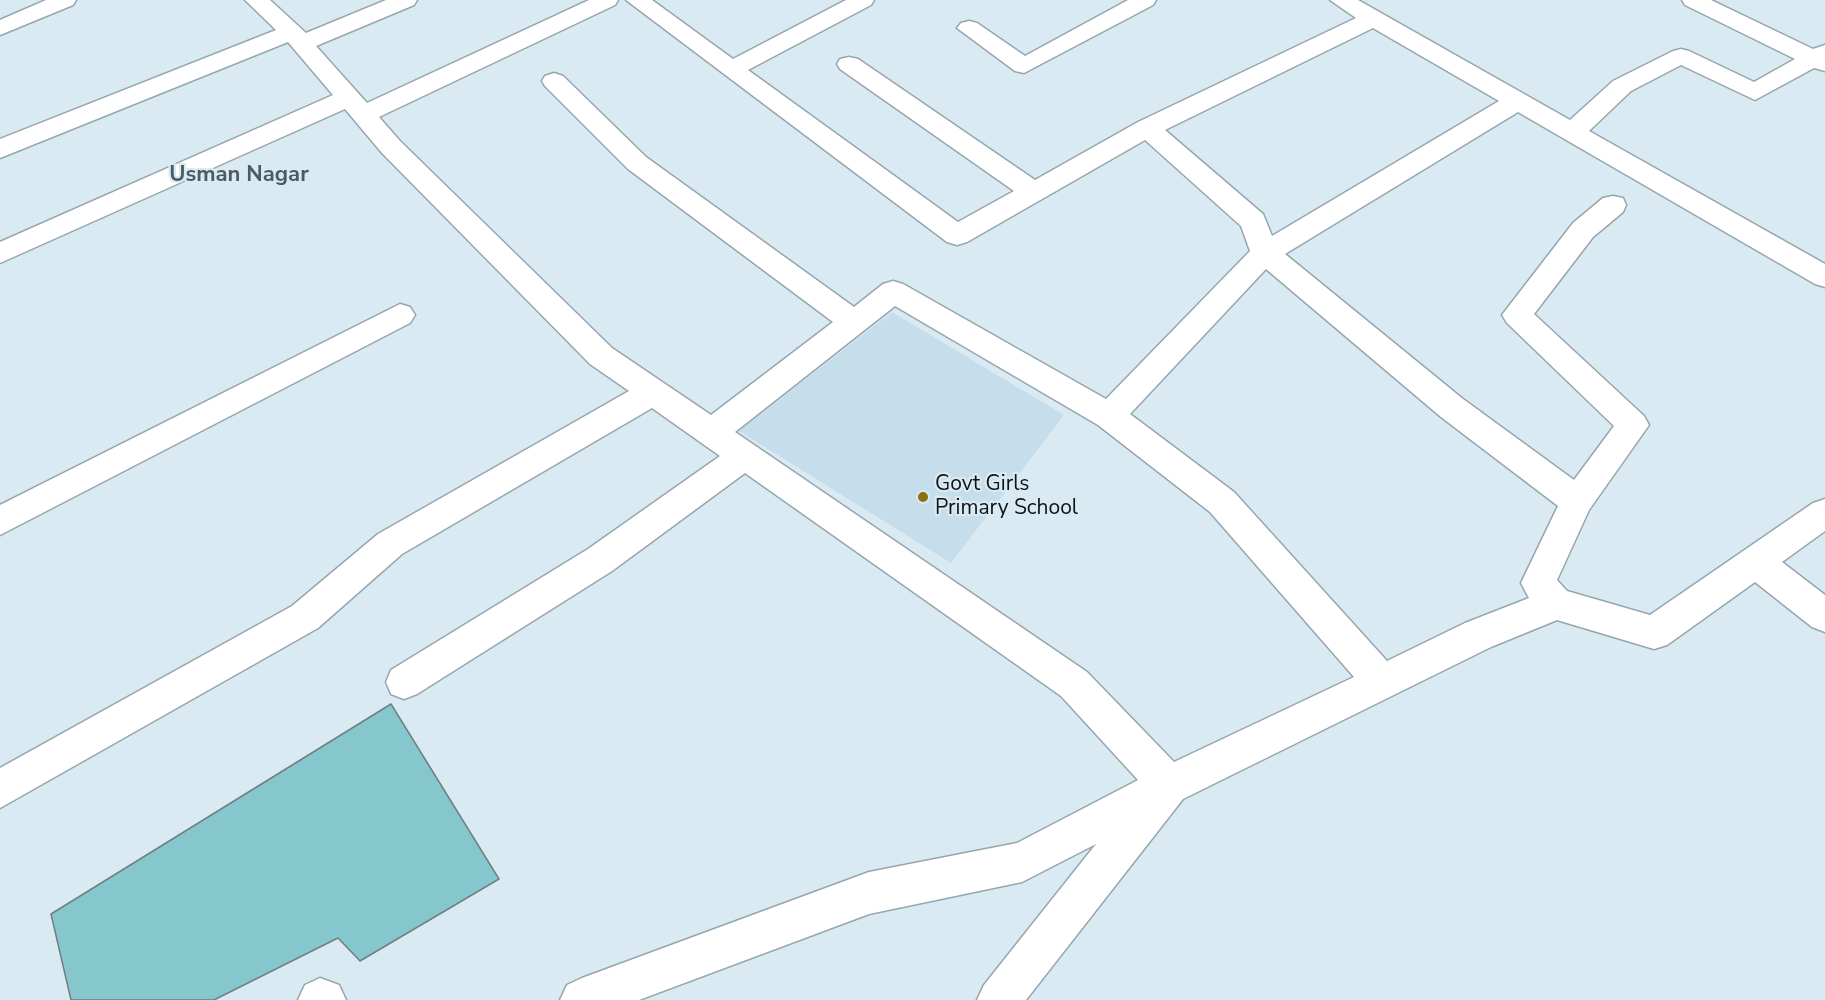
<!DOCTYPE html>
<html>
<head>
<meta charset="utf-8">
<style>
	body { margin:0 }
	canvas { display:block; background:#daeaf2 }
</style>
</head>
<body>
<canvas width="1825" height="1000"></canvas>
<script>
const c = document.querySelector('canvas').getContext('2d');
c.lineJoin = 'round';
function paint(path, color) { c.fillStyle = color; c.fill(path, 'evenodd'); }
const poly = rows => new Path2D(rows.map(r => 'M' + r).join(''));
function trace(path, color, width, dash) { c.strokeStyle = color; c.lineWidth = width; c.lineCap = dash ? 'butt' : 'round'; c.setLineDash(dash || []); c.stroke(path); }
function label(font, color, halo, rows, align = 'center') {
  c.font = font + ' "Nunito Sans",sans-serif'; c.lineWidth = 4.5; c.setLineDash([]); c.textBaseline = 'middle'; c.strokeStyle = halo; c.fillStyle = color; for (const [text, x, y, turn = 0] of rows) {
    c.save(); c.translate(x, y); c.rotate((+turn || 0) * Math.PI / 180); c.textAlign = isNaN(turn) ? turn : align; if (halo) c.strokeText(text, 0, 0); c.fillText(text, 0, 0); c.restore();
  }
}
paint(poly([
	[892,312,1064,415,951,563,739,431]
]), '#c6deeb');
const building = poly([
	[391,704,499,879,360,961,338,938,214,1000,71,1000,51,914,391,704]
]);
paint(building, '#86c7cd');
trace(building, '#6e8082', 1.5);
const minor = poly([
	[46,0,76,0,73,5,0,35,0,20,46,0],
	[245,0,270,0,306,33,386,0,417,0,414,5,316,46,367,103,589,0,618,0,615,5,379,117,400,141,612,348,711,415,833,322,628,169,545,86,542,81,545,76,554,73,563,76,646,157,854,307,883,284,893,281,903,284,1106,399,1250,251,1241,226,1145,140,967,242,957,245,947,242,626,0,652,0,733,59,846,0,874,0,871,5,748,70,958,222,1014,191,840,69,837,64,840,59,849,57,858,59,1035,180,1138,122,1356,18,1330,0,1358,0,1570,120,1613,81,1673,51,1681,49,1689,51,1754,82,1795,59,1685,5,1682,0,1711,0,1813,49,1825,45,1825,71,1814,68,1755,100,1681,65,1631,91,1589,131,1825,264,1825,287,1815,284,1518,112,1285,254,1463,399,1574,480,1614,426,1507,323,1502,315,1573,223,1603,198,1613,196,1623,198,1626,205,1623,212,1593,237,1534,314,1644,416,1649,425,1589,510,1557,580,1567,591,1650,615,1813,503,1825,499,1825,531,1782,562,1825,595,1825,632,1812,627,1755,582,1667,645,1654,649,1557,620,1491,647,1183,799,1026,1000,977,1000,984,985,1096,844,1022,882,869,914,639,1000,560,1000,567,985,582,978,869,872,1017,843,1138,780,1061,696,745,473,612,571,417,694,404,699,391,694,386,682,391,670,588,549,720,456,652,408,402,554,318,628,0,808,0,768,292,606,378,534,629,391,590,364,382,153,345,109,0,263,0,242,333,95,288,42,0,158,0,139,276,30,245,0],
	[1373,28,1499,101,1272,236,1263,214,1165,130,1373,28],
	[1266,269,1441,417,1558,506,1521,583,1529,598,1465,623,1387,661,1234,492,1130,414,1266,269],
	[895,306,1098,425,1210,512,1354,677,1174,762,1087,672,735,432,895,306],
	[1128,0,1156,0,1153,5,1024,73,1015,71,957,28,961,23,969,21,977,23,1025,56,1128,0],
	[400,304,410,307,415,315,410,323,0,535,0,505,400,304],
	[320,978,339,985,346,1000,298,1000,305,985,320,978]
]);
trace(minor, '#97a6ae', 3);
paint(minor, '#fff');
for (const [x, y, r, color] of [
	[923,497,6,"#8b7012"]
]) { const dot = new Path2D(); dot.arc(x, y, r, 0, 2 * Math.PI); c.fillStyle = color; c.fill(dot); trace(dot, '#daeaf2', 2); }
label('21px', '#0e1316', '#daeaf2', [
	["Govt Girls",935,485],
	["Primary School",935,509]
], 'left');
label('bold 22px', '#4c5a61', '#daeaf2', [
	["Usman Nagar",239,176]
]);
</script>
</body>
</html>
